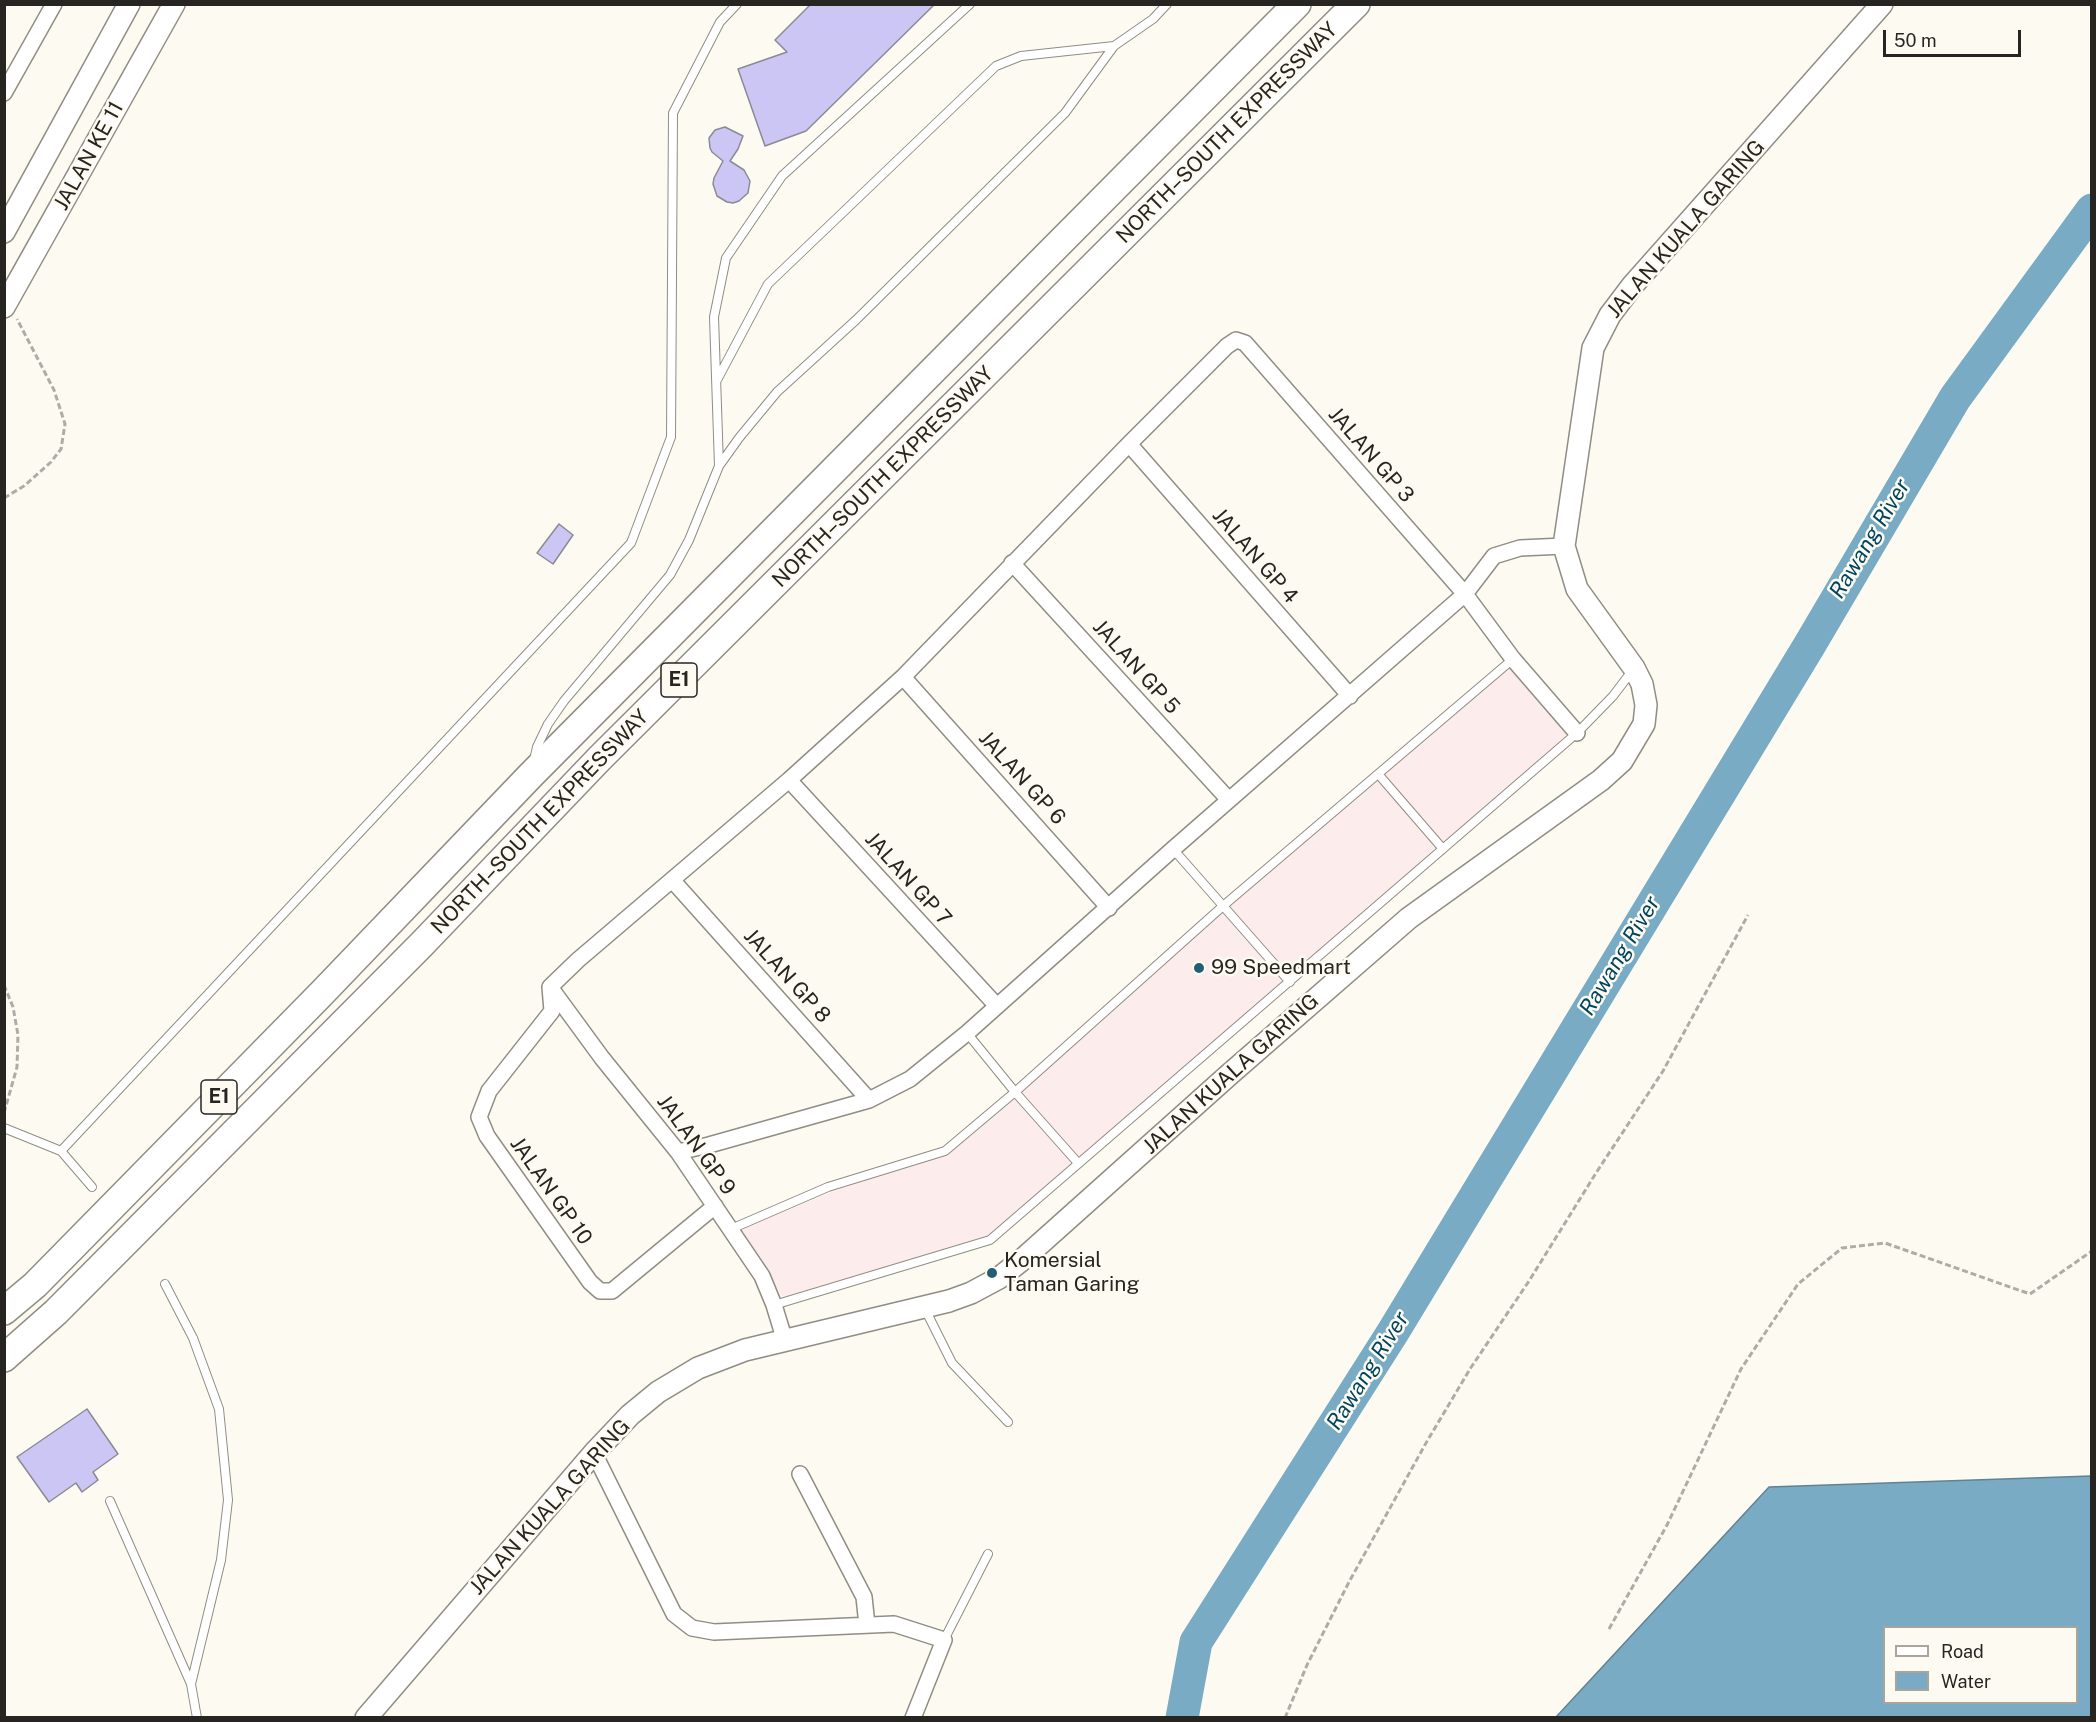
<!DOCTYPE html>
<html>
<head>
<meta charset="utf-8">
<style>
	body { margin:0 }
	#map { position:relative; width:2096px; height:1722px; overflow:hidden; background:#fdfbf1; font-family:"Public Sans",sans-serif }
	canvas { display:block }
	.frame { position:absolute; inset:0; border:6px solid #262522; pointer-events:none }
	.legend { position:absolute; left:1883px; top:1626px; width:195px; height:78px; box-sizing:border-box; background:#fdfbf1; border:2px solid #a7a59e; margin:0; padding:8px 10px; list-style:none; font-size:18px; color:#262522 }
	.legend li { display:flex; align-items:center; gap:12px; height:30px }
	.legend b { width:30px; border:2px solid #a7a59e }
	.scale { position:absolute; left:1883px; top:30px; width:138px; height:27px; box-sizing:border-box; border:3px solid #262522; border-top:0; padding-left:8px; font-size:18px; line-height:21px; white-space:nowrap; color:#262522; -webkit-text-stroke:4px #fdfbf1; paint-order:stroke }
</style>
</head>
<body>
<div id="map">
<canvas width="2096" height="1722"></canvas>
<div class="frame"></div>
<ul class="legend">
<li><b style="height:8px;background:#fff"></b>Road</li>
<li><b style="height:16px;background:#79abc5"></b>Water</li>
</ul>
<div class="scale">50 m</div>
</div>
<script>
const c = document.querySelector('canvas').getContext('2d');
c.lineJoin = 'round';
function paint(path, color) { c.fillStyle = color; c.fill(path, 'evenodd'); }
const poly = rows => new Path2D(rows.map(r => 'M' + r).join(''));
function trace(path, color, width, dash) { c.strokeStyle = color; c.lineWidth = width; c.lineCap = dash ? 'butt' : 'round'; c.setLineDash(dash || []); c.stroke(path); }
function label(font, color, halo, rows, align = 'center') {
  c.font = font + ' "Public Sans",sans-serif'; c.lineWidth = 5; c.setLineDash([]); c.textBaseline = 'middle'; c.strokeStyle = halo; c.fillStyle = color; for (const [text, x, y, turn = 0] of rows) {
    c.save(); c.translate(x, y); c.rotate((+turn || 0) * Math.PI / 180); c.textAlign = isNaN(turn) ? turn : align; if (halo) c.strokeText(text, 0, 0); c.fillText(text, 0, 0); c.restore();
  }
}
paint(poly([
	[1510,667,1568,734,1243,1018,989,1236,783,1297,739,1231,831,1192,947,1154,1107,1016,1235,901]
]), '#fdecec');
const water = poly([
	[2091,1476,2091,1717,1556,1717,1769,1487,2091,1476],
	[1884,1628,2076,1628,2076,1702,1884,1702,1884,1628]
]);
paint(water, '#79abc5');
trace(water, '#608394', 1.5);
trace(poly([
	[1182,1718,1196,1642,1393,1332,1809,646,1955,398,2092,210]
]), '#79abc5', 33);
const building = poly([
	[811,4,935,4,806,131,765,146,738,69,787,52,775,40,811,4],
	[725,127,743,136,738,149,730,161,744,170,750,181,748,193,739,201,733,203,727,202,717,196,713,184,714,178,723,161,712,152,710,148,709,138,715,130,725,127],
	[559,524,573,535,553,564,537,553,559,524],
	[87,1409,118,1454,93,1472,98,1480,82,1492,76,1483,49,1502,17,1457,87,1409]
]);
paint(building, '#ccc6f4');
trace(building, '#8b8a93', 1.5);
const lane = poly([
	[717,380,768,284,996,66,1021,56,1114,46,1153,19,1167,4],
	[719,466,739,438,777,392,856,320,1065,113,1114,46],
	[534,760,537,747,548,724,564,701,670,575,689,540,719,466,714,317,726,258,782,176,970,4],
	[1379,775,1443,849],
	[1173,849,1290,982],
	[967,1033,1015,1092,1078,1163],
	[4,1128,61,1151,92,1187],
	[61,1151,631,543,671,437,673,113,720,22,737,4],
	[731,1229,828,1187,945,1151,1015,1092,1223,906,1513,659],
	[165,1284,193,1338,219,1409,228,1500,221,1560,191,1684,197,1718],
	[774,1305,990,1240,1577,733,1613,696,1632,671],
	[925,1309,952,1363,1008,1422],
	[110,1501,191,1684],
	[944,1640,988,1554]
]);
const street = poly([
	[4,93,54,4],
	[1129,444,1350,696],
	[1012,563,1229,800],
	[903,677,1109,908],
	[789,780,996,1005],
	[673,881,869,1100],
	[550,987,578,960,789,780,903,677,1129,444,1227,346,1236,340,1245,343,1465,594,1513,659,1577,733],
	[550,987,552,1011,489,1091,479,1117,487,1136,590,1282,600,1291,612,1291,715,1206],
	[550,987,602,1058,678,1152,762,1276,774,1305,785,1341],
	[678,1152,709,1145,869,1100,910,1079,967,1033,1173,849,1465,594,1494,556,1520,548,1564,546],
	[594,1453,674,1614,692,1628,714,1632,894,1624,944,1640,913,1718],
	[800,1474,864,1597,867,1625]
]);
const secondary = poly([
	[4,232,129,4],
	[4,307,174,4],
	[366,1718,594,1453,630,1415,658,1392,698,1368,745,1350,949,1301,971,1293,999,1278,1023,1259,1231,1073,1409,918,1601,780,1622,761,1644,724,1646,705,1642,684,1634,668,1577,589,1564,546,1593,348,1610,315,1632,286,1882,4]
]);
const highway = poly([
	[4,1311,35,1285,322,993,531,775,1297,4],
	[4,1358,56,1312,422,944,599,759,1356,4]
]);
trace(lane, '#8f8d84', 10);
trace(street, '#8f8d84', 18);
trace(secondary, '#8f8d84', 24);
trace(highway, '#8f8d84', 30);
trace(poly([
	[4,498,24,486,51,462,61,449,65,424,54,390,17,319],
	[4,985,13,1007,18,1035,17,1067,4,1113],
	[1609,1629,1667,1525,1741,1369,1798,1284,1842,1248,1885,1243,2030,1294,2092,1251],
	[1285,1718,1307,1665,1349,1582,1426,1443,1470,1369,1529,1281,1596,1173,1663,1071,1748,915]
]), '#aeaca5', 3, [6, 3]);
trace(lane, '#fff', 8);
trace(street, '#fff', 15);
trace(secondary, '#fff', 21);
trace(highway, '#fff', 27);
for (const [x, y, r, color] of [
	[1199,968,6,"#215f76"],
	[992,1273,6,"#215f76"]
]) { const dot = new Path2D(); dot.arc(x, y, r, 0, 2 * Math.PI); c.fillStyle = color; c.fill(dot); trace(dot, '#fdfbf1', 2); }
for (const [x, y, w] of [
	[679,680,36],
	[219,1097,36]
]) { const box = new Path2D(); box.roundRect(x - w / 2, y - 17, w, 34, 4.5); c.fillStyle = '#fdfbf1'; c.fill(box); trace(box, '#262522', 1.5); }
label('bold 20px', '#262522', null, [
	["E1",679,680],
	["E1",219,1097]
]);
label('21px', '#262522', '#fdfbf1', [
	["NORTH–SOUTH EXPRESSWAY",1227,133,-45],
	["JALAN KE 11",89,156,-61],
	["JALAN KUALA GARING",1686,229,-49],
	["JALAN GP 3",1371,455,49],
	["NORTH–SOUTH EXPRESSWAY",883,477,-45],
	["JALAN GP 4",1255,556,49],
	["JALAN GP 5",1136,667,48],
	["JALAN GP 6",1022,778,48],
	["NORTH–SOUTH EXPRESSWAY",540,822,-46],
	["JALAN GP 7",908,879,48],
	["JALAN GP 8",787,976,48],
	["JALAN KUALA GARING",1231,1074,-42],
	["JALAN GP 9",696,1145,54],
	["JALAN GP 10",551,1191,55],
	["JALAN KUALA GARING",550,1507,-48]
]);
label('21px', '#262522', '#fdfbf1', [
	["99 Speedmart",1211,968],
	["Komersial",1004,1261],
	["Taman Garing",1004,1285]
], 'left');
label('italic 22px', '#004560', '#fdfbf1', [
	["Rawang River",1870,539,-59],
	["Rawang River",1620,956,-59],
	["Rawang River",1368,1371,-58]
]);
</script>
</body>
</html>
